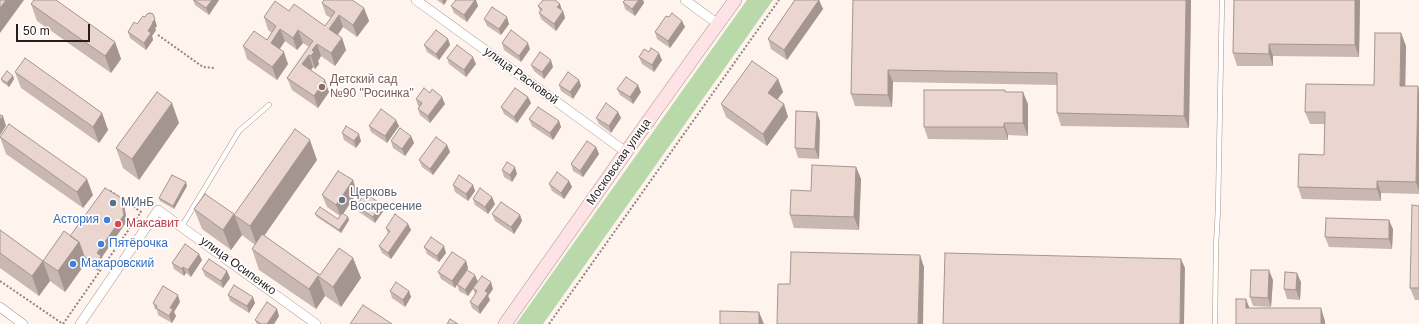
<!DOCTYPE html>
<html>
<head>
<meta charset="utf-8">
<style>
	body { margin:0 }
	#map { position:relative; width:1419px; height:324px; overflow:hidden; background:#fff3ed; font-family:Helvetica,sans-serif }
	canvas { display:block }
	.scale { position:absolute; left:16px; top:24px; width:74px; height:18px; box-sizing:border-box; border:2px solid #251e1b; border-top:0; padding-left:5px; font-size:12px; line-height:14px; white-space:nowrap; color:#251e1b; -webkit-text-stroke:3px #fff; paint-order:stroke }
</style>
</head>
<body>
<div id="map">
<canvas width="1419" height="324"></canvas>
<div class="scale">50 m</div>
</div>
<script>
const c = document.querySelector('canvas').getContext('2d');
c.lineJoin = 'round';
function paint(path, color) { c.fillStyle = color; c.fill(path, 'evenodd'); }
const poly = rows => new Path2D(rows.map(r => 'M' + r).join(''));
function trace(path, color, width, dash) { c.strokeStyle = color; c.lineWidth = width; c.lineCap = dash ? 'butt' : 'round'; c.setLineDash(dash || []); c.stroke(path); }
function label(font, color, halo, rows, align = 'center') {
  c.font = font + ' Helvetica,sans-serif'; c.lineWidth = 3.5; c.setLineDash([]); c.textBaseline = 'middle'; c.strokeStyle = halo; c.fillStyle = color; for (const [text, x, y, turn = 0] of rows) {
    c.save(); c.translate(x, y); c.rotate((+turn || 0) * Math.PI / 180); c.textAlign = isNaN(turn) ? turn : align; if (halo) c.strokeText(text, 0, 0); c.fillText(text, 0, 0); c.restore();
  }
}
paint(poly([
	[747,0,773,0,543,324,516,324]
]), '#b9d9aa');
const lane = poly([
	[182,226,239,131,269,105],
	[1215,324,1216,246,1218,209,1222,0]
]);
const street = poly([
	[416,0,626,152],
	[685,0,718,24],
	[0,307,23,324],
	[80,324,158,210,316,324]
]);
const secondary = poly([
	[505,324,626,152,735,0]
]);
trace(lane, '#a6958b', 5.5);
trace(street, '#a6958b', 10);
trace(secondary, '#a6958b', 14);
trace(poly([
	[158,35,203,67,214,68],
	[0,281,63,324],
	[63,324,141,212,109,190],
	[549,324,779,0]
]), '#8f8581', 2, [2, 2]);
trace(lane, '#fff', 4.5);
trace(street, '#fff', 9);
trace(secondary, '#fde2e6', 13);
paint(poly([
	[193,0,219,0,209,15,195,5],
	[437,0,447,0,444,5],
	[624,0,643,0,644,3,635,16,625,9,623,2,624,1],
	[795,0,819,0,823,9,787,60,771,49,768,39],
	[853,0,1191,0,1189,128,1061,126,1057,113,1057,85,893,82,892,107,855,106,851,94],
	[1234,0,1360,0,1359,57,1273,56,1273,66,1237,66,1233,53],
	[322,3,364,8,369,21,357,37,343,27,338,35,342,38,346,50,335,66,321,56,318,61,319,64,315,69,313,67,311,70,329,92,318,108,292,90,287,78,309,47,303,43,297,50,285,41,280,49,288,64,277,80,247,59,243,46,267,40,272,33,268,30,264,17,289,11,325,26,331,18,326,15],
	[31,4,115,42,121,59,111,73,37,21],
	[451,6,478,6,467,22,454,13],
	[538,6,562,10,563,11,565,18,556,31,541,19,539,13,540,11],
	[669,17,682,21,685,27,670,48,657,39,655,32],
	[484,19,509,24,501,35,487,26],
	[137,24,157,26,155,28,156,30,152,36,153,40,146,50,130,38,128,32],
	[1401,33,1406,46,1405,86,1419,90,1419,194,1381,193,1381,201,1302,199,1298,187,1324,155,1325,124,1310,124,1305,112,1374,85],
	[448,39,450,45,439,60,427,52,424,45],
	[502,43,530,49,521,62,504,50],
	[649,52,662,60,654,72,642,64,639,57],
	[447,58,476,64,466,77,449,64],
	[531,65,553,67,544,79,534,71],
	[15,72,102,113,108,130,99,143,21,88],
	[13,76,14,79,9,87,2,82,1,79],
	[778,79,783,92,777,100,784,104,788,117,767,146,726,117,721,104],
	[579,80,581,86,573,99,561,91,559,85],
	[617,89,641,92,633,104,620,95],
	[1005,90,1006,92,1028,104,1028,136,1008,135,1008,140,928,139,924,127],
	[528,97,531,103,517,123,504,114,501,107],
	[416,99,445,104,430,123,420,115,418,109,419,106,418,106],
	[618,112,621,118,611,133,599,124,596,118],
	[529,119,559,121,561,127,553,140,532,126],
	[820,121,819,159,798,158,795,148],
	[179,123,139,180,123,168,116,148],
	[369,126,399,126,387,143,371,132],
	[342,133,361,141,356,148,344,140],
	[411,136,414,143,405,156,393,148,391,141],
	[0,137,93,195,83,208,6,154],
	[447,145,450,152,433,175,422,167,419,160],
	[596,147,599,154,583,177,573,171,571,164],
	[317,160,264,236,320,275,353,258,361,278,341,307,325,296,316,309,259,270,252,249,255,245,242,235,231,250,202,229,194,209,235,215],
	[856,167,861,179,859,230,794,228,790,215,811,191],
	[502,170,517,174,512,182,504,177],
	[353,180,357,193,343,214,348,217,349,220,341,233,317,217,315,214,338,219,340,216,327,207,322,195],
	[569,181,572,187,564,199,552,191,549,184],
	[453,185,473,185,475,191,468,201,455,192],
	[187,186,174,209,160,201,159,198],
	[121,198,124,205,127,221,102,257,104,262,98,271,86,263,65,292,50,281,39,296,0,268,0,230,43,261,70,236],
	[473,199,495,204,488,214,475,205],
	[381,204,384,210,375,223,359,212,356,206],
	[1419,206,1419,300,1415,300,1410,288],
	[492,214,520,215,522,221,514,234,495,221],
	[408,224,411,230,391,259,382,253,379,246,388,234,386,228],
	[1393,229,1392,249,1329,247,1325,237],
	[424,247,446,253,439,262,427,254],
	[202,260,191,277,186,273,184,276,174,269,172,263],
	[466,261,468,268,463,275,493,289,488,296,490,300,480,314,472,308,470,302,475,294,473,288,468,296,459,291,457,284,455,288,441,279,438,272],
	[202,269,227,271,230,278,223,288,205,276],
	[1273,280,1271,307,1253,306,1250,297],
	[1301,282,1300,300,1287,299,1284,289],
	[390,291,409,291,411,297,405,307,392,298],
	[228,295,255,303,249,313,230,301],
	[180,302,174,312,176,316,172,323,158,315,157,310,155,309,153,303],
	[279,316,274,324,257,324,255,320]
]), '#c9b7b2');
paint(poly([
	[6,0,24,0,0,33,0,8],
	[212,0,219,0,209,15,206,8],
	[442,0,447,0,444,5],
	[475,0,476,0,478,6,467,22,464,15],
	[639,0,643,0,644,3,635,16,632,9],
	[819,0,823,9,787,60,784,50],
	[1186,0,1191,0,1189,128,1184,116],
	[1355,0,1360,0,1359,57,1355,45],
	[560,4,562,10,557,7],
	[364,8,369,21,357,37,353,25],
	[563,11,565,18,556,31,554,24],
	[153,14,157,26,155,28,156,30,152,36,153,40,146,50,144,43,148,31,152,23],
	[339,15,343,27,333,41,329,29],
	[507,17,509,24,501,35,499,29],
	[682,21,685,27,670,48,668,41],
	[280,29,285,41,275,55,271,43],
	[298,30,303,43,297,50,293,38],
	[1401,33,1406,46,1405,98,1400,86],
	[342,38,346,50,335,66,331,53],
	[448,39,450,45,439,60,436,54],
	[115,42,121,59,111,73,105,56],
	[528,43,530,49,521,62,519,56],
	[317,44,321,56,318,61,319,64,315,69,311,56,312,50],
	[1269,44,1273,56,1273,66,1269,54],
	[284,52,288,64,277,80,272,67],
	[659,53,662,60,654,72,652,65],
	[309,55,313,67,307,76,302,64],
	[473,57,476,64,466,77,464,70],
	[551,60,553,67,544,79,542,72],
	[888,70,893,82,892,107,888,95],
	[13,76,14,79,9,87,7,83],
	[778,79,783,92,772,106,768,93],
	[325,80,329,92,318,108,314,96],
	[579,80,581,86,573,99,570,92],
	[638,85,641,92,633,104,630,97],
	[1418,86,1419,90,1419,191,1416,182],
	[1023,92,1028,104,1028,136,1023,123],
	[442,97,445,104,430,123,428,116],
	[528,97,531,103,517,123,514,117],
	[172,103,179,123,139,180,132,159],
	[784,104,788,117,767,146,763,134],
	[618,112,621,118,611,133,609,126],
	[817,112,820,121,819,159,815,149],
	[102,113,108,130,99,143,93,127],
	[3,116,6,126,0,135,0,120],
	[396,120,399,126,387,143,385,136],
	[559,121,561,127,553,140,550,133],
	[1004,123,1008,135,1008,140,1004,127],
	[359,134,361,141,356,148,354,141],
	[411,136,414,143,405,156,402,149],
	[310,140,317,160,257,246,250,226],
	[447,145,450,152,433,175,430,169],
	[596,147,599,154,583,177,580,171],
	[515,167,517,174,512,182,510,175],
	[856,167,861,179,859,230,854,217],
	[87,179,93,195,83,208,77,192],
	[353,180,357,193,341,217,336,205],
	[569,181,572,187,564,199,561,193],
	[1377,181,1381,193,1381,201,1377,189],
	[186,182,187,186,174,209,173,206],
	[473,185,475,191,468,201,466,194],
	[492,197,495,204,488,214,485,207],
	[121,198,124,205,127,221,102,257,104,262,98,271,95,264,97,253],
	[381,204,384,210,375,223,373,217],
	[234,214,242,235,231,250,223,230],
	[520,215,522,221,514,234,511,227],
	[348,217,349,220,341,233,339,230],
	[1389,220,1393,229,1392,249,1389,239],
	[408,224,411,230,391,259,388,253],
	[79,242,86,262,65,292,58,271],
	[444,246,446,253,439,262,437,256],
	[199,254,202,260,191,277,188,270],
	[920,255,924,267,923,324,918,324],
	[353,258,361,278,341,307,333,287],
	[1181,259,1185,268,1184,324,1180,324],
	[43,261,50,281,39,296,32,276],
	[466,261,468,268,455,288,452,281],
	[183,267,186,273,184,276,182,269],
	[1269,270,1273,280,1271,307,1268,298],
	[227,271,230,278,223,288,221,281],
	[1297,273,1301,282,1300,300,1296,290],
	[475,275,478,282,468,296,465,290],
	[318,276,325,296,316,309,309,289],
	[491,282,493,289,488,296,490,300,480,314,478,307,485,291],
	[409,291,411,297,405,307,403,300],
	[178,295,180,302,174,312,176,316,172,323,169,316,170,308],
	[253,297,255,303,249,313,247,306],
	[1246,299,1251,312,1246,308],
	[1321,308,1325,321,1325,324,1321,324],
	[277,309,279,316,274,324,267,324],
	[759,312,764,324,759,324]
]), '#a49591');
const building = poly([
	[0,0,6,0,0,8,0,0],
	[34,0,56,0,115,42,105,56,31,4,34,0],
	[194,0,212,0,206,8,194,0],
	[324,0,352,0,364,8,353,25,339,15,329,29,342,38,331,53,317,44,312,50,314,52,311,56,309,55,302,64,325,80,314,96,287,78,313,41,298,30,293,38,280,29,271,43,284,52,272,67,243,46,254,31,267,40,276,26,264,17,275,1,289,11,294,4,325,26,335,12,322,3,324,0],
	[456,0,475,0,464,15,451,6,456,0],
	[543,0,555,0,560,4,557,7,563,11,554,24,539,13,542,9,538,6,543,0],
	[625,0,639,0,632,9,623,2,625,0],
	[795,0,819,0,784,50,768,39,795,0],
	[853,0,1186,0,1184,116,1057,113,1057,73,888,70,888,95,851,94,853,0],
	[1234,0,1355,0,1355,45,1269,44,1269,54,1233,53,1234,0],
	[492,7,507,17,499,29,484,19,492,7],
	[150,13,153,14,155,19,152,23,153,23,148,31,151,33,144,43,128,32,134,22,137,24,143,16,145,17,147,14,150,13],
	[672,13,682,21,668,41,655,32,666,16,669,17,672,13],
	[436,30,448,39,436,54,424,45,436,30],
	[511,30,528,43,519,56,502,43,511,30],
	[1375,33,1401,33,1400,86,1418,86,1416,182,1377,181,1377,189,1298,187,1299,154,1324,155,1325,112,1305,112,1306,84,1374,85,1375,33],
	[457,45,473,57,464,70,447,58,457,45],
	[651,48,659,53,652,65,639,57,644,49,649,52,651,48],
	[540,52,551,60,542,72,531,65,540,52],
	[25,58,102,113,93,127,15,72,25,58],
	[752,61,778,79,768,93,784,104,763,134,721,104,752,61],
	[7,71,13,76,7,83,1,79,7,71],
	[568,72,579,80,570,92,559,85,568,72],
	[626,77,638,85,630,97,617,89,626,77],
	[424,88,430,93,432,89,442,97,428,116,418,109,422,103,416,99,424,88],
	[515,88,528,97,514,117,501,107,515,88],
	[924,90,1005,90,1005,92,1023,92,1023,123,1004,123,1004,127,924,127,924,90],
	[157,92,172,103,132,159,116,148,157,92],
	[606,103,618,112,609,126,596,118,606,103],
	[538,107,559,121,550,133,529,119,538,107],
	[381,109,396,120,385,136,369,126,381,109],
	[796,111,817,112,815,149,795,148,796,111],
	[0,115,3,116,0,120,0,115],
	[9,124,87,179,77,192,0,137,9,124],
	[346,126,359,134,354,141,342,133,346,126],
	[400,128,411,136,402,149,391,141,400,128],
	[295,129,310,140,250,226,234,215,295,129],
	[436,137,447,145,430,169,419,160,436,137],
	[587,141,596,147,580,171,571,164,587,141],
	[507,162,515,167,510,175,502,170,507,162],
	[812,165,856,167,854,217,790,215,791,190,811,191,812,165],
	[338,171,353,180,336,205,322,195,338,171],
	[557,172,569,181,561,193,549,184,557,172],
	[172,175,186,182,173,206,159,198,172,175],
	[459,175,473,185,466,194,453,185,459,175],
	[105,188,121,198,124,215,97,253,101,256,95,264,84,256,79,242,70,236,105,188],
	[480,188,492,197,485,207,473,199,480,188],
	[365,193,381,204,373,217,356,206,365,193],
	[205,194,234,214,223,230,194,209,205,194],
	[501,202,520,215,511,227,492,214,501,202],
	[1412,205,1419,206,1419,288,1410,288,1412,205],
	[320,207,338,219,342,213,348,217,339,230,315,214,320,207],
	[395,214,408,224,388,253,379,246,390,231,386,228,395,214],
	[1326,218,1389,220,1389,239,1325,237,1326,218],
	[0,230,43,261,64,231,79,242,58,271,43,261,32,276,0,253,0,230],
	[262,234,320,275,339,248,353,258,333,287,318,276,309,289,252,249,262,234],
	[431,237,444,246,437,256,424,247,431,237],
	[185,244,199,254,188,270,183,267,182,269,172,263,185,244],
	[452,252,466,261,452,281,438,272,452,252],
	[791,252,920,255,918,324,777,324,778,284,790,284,791,252],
	[945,253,1181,259,1180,324,943,324,945,253],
	[209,259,227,271,221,281,202,269,209,259],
	[467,270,475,275,465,290,457,284,467,270],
	[1251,270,1269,270,1268,298,1250,297,1251,270],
	[1285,272,1297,273,1296,290,1284,289,1285,272],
	[482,276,491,282,485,291,488,293,478,307,470,302,477,291,473,288,482,276],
	[396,282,409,291,403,300,390,291,396,282],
	[234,285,253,297,247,306,228,295,234,285],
	[163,286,178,295,170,308,173,309,169,316,156,308,157,306,153,303,163,286],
	[1236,299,1246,299,1246,308,1321,308,1321,324,1236,324,1236,299],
	[267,302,277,309,267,324,261,324,255,320,267,302],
	[363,305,392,324,350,324,363,305],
	[720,311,759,312,759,324,720,324,720,311],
	[450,319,458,324,447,324,450,319]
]);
paint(building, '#ead5cf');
trace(building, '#a49591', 1);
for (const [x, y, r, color] of [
	[322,87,4,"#8d6e63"],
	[342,200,4,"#6b7280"],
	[113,203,4,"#5c6f8a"],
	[107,220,4,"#3f7fe0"],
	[118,224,4,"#e0444e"],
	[101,244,4,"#3f7fe0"],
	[73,264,4,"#3f7fe0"]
]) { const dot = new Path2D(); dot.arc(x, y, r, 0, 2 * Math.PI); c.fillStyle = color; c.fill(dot); trace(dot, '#fff', 1.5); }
label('12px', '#251e1b', '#fff', [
	["улица Расковой",521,76,36],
	["Московская улица",619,162,-55],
	["улица Осипенко",238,266,36]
]);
label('12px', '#785e54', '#fff', [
	["Детский сад",330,80],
	["№90 \"Росинка\"",330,94]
], 'left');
label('12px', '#5b616d', '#fff', [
	["Церковь",350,193],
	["Воскресение",350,207]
], 'left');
label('12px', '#4e5e75', '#fff', [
	["МИнБ",121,203]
], 'left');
label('12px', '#366cbe', '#fff', [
	["Астория",99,220,"right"],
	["Пятёрочка",109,244],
	["Макаровский",81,264]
], 'left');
label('12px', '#be3a42', '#fff', [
	["Максавит",126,224]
], 'left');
</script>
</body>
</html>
